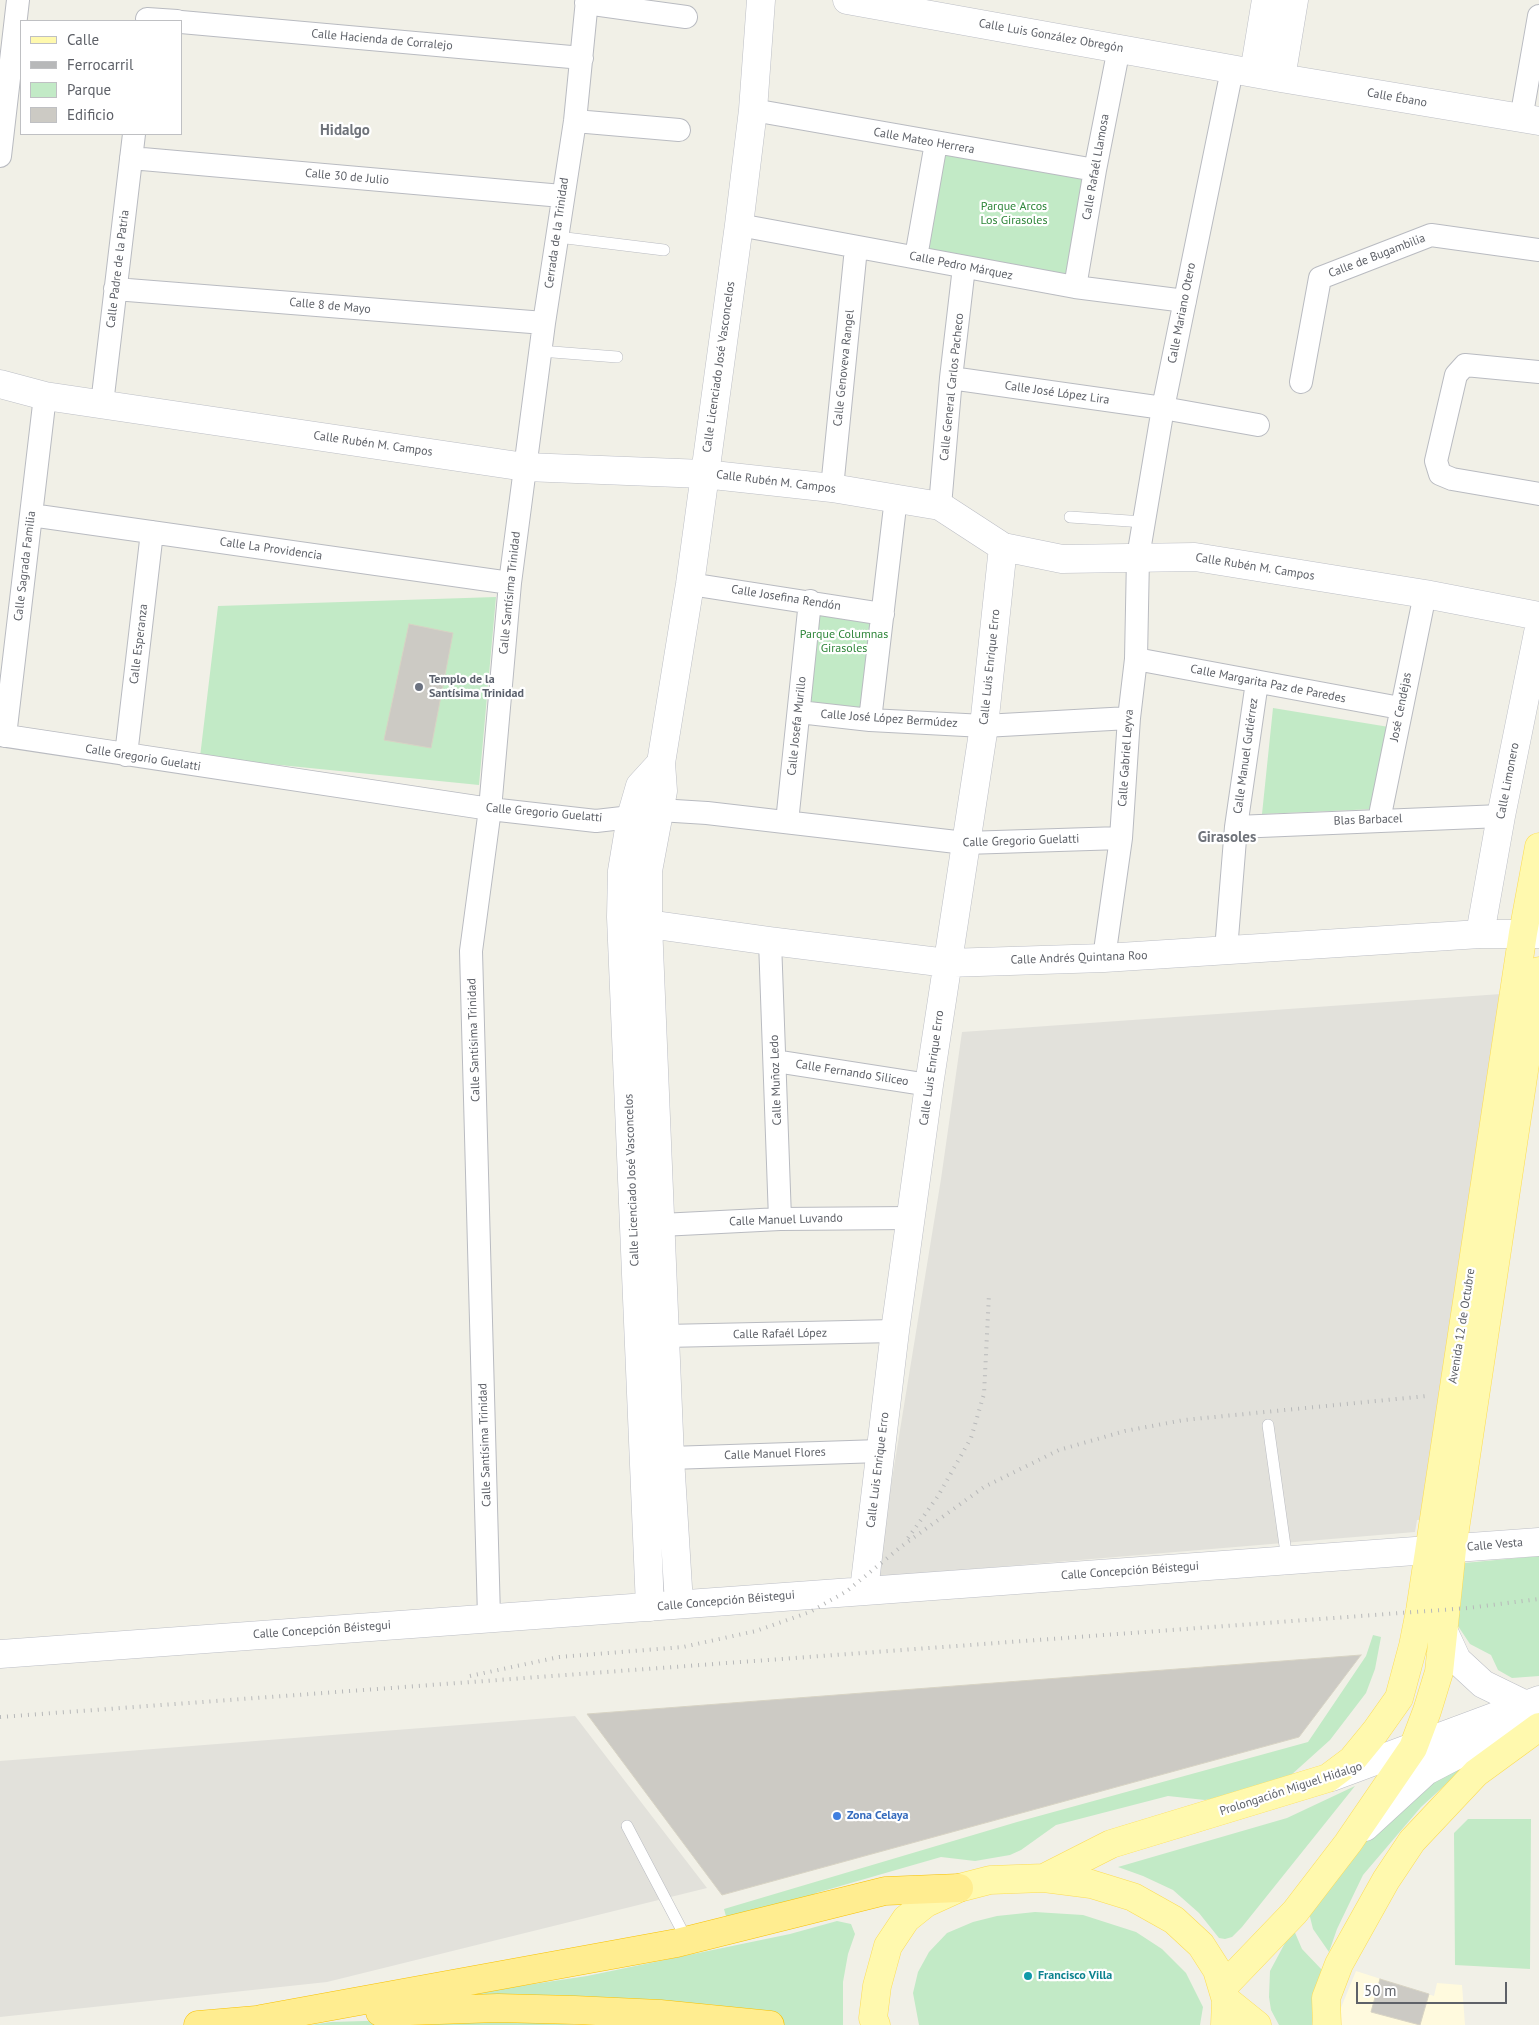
<!DOCTYPE html>
<html>
<head>
<meta charset="utf-8">
<style>
	body { margin:0 }
	#map { position:relative; width:1539px; height:2025px; overflow:hidden; background:#f1f0e7; font-family:"PT Sans",sans-serif }
	canvas { display:block }
	.legend { position:absolute; left:20px; top:20px; width:162px; height:115px; box-sizing:border-box; background:#fff; border:1px solid #bfc0c3; margin:0; padding:6px 9px; list-style:none; font-size:15px; color:#5e6168 }
	.legend li { display:flex; align-items:center; gap:10px; height:25px }
	.legend b { width:25px; border:1px solid #bfc0c3 }
	.scale { position:absolute; left:1356px; top:1982px; width:151px; height:22px; box-sizing:border-box; border:2px solid #5e6168; border-top:0; padding-left:6px; font-size:15px; line-height:18px; white-space:nowrap; color:#5e6168; -webkit-text-stroke:4px #fff; paint-order:stroke }
</style>
</head>
<body>
<div id="map">
<canvas width="1539" height="2025"></canvas>
<ul class="legend">
<li><b style="height:6px;background:#fff9ae"></b>Calle</li>
<li><b style="height:6px;background:#b7b8b9"></b>Ferrocarril</li>
<li><b style="height:14px;background:#c2eac6"></b>Parque</li>
<li><b style="height:14px;background:#cccac4"></b>Edificio</li>
</ul>
<div class="scale">50 m</div>
</div>
<script>
const c = document.querySelector('canvas').getContext('2d');
c.lineJoin = 'round';
function paint(path, color) { c.fillStyle = color; c.fill(path, 'evenodd'); }
const poly = rows => new Path2D(rows.map(r => 'M' + r).join(''));
function trace(path, color, width, dash) { c.strokeStyle = color; c.lineWidth = width; c.lineCap = dash ? 'butt' : 'round'; c.setLineDash(dash || []); c.stroke(path); }
function label(font, color, halo, rows, align = 'center') {
  c.font = font + ' "PT Sans",sans-serif'; c.lineWidth = 4.5; c.setLineDash([]); c.textBaseline = 'middle'; c.strokeStyle = halo; c.fillStyle = color; for (const [text, x, y, turn = 0] of rows) {
    c.save(); c.translate(x, y); c.rotate((+turn || 0) * Math.PI / 180); c.textAlign = isNaN(turn) ? turn : align; if (halo) c.strokeText(text, 0, 0); c.fillText(text, 0, 0); c.restore();
  }
}
paint(poly([
	[1356,1971,1434,1996,1437,1983,1462,1985,1465,2025,1338,2025,1338,2015]
]), '#fffade');
paint(poly([
	[1501,994,1422,1520,1417,1520,1415,1532,876,1577,941,1179,962,1032],
	[575,1716,707,1888,327,1982,0,2017,0,1761]
]), '#e2e1db');
paint(poly([
	[939,147,1092,174,1072,278,923,250],
	[496,597,479,785,200,757,218,606],
	[817,605,877,619,865,717,807,711],
	[1273,708,1389,727,1375,809,1262,814],
	[1539,1556,1539,1676,1512,1678,1498,1670,1491,1655,1470,1644,1458,1626,1464,1563],
	[1373,1635,1381,1637,1375,1669,1366,1693,1330,1740,1290,1776,1237,1794,1205,1800,1168,1796,1056,1825,1021,1850,1010,1855,975,1861,941,1857,816,1893,802,1902,728,1924,724,1909,1017,1822,1308,1742,1366,1656],
	[1467,1765,1421,1807,1363,1875,1337,1929,1329,1952,1313,1929,1307,1905,1337,1867,1414,1795,1456,1766],
	[1355,1786,1242,1927,1232,1937,1225,1939,1219,1938,1199,1913,1173,1890,1143,1876,1118,1867,1287,1818],
	[1468,1819,1531,1819,1530,1969,1455,1965,1454,1833],
	[1035,1912,1083,1915,1136,1932,1162,1949,1186,1973,1203,2007,1200,2025,919,2025,913,1993,918,1972,929,1952,947,1933,973,1922,997,1916],
	[837,1921,851,1924,855,1934,848,1954,843,1982,843,2025,719,2025,716,2005,609,1999,453,1996,587,1976,790,1934],
	[1293,1928,1302,1949,1323,1971,1314,2003,1312,2025,1279,2025,1271,2010,1269,1997,1270,1971],
	[465,2018,578,2025,310,2025,331,2022]
]), '#c2eac6');
const building = poly([
	[409,624,453,633,431,748,384,740,409,624],
	[1361,1655,1299,1737,722,1895,587,1714,1361,1655],
	[1380,1979,1429,1994,1420,2025,1371,2012,1380,1979]
]);
paint(building, '#cccac4');
trace(building, '#d7d3c4', 1);
const lane = poly([
	[558,237,664,250],
	[540,351,617,357],
	[1070,517,1144,522],
	[1268,1425,1287,1560],
	[627,1826,687,1940]
]);
const street = poly([
	[586,3,686,17],
	[147,19,177,21],
	[181,22,582,58],
	[753,110,1095,170],
	[1521,119,1539,16],
	[575,121,679,130],
	[0,156,18,0],
	[131,158,562,196],
	[739,225,1075,287,1185,301],
	[916,257,936,143],
	[1075,287,1095,170,1119,48],
	[115,289,544,323],
	[1539,372,1465,365,1456,375,1436,461,1440,474,1452,479,1539,494],
	[951,378,1163,408,1258,425],
	[1301,382,1320,278,1431,235,1539,250],
	[102,404,134,134],
	[832,488,856,248],
	[940,506,951,378,964,267],
	[31,515,510,583],
	[690,584,883,614],
	[1136,659,1400,708],
	[799,712,870,720,984,726,1129,718],
	[870,720,896,498],
	[0,735,490,809,596,821,631,817,659,810,707,813,965,843,1121,838],
	[5,736,45,396],
	[126,755,152,532],
	[1379,820,1425,594],
	[787,822,810,601],
	[1236,827,1501,816],
	[770,941,780,1219],
	[1226,950,1236,827,1257,682],
	[1104,958,1121,838,1129,718,1136,659,1138,557,1163,408,1232,70],
	[775,1061,929,1085],
	[661,1225,780,1219,911,1218],
	[665,1336,895,1331],
	[670,1458,880,1451],
	[489,1617,471,951,490,809,510,583,544,323,575,121,587,0]
]);
const secondary = poly([
	[847,0,1281,78,1539,121],
	[1254,73,1266,0],
	[1281,78,1294,0],
	[0,384,45,396,525,467,704,474,832,488,940,506,1003,547,1062,559,1195,557,1425,594,1539,616],
	[621,917,648,924,770,941,947,963,1104,958,1480,934,1539,934],
	[1480,934,1501,816,1539,628],
	[864,1590,895,1331,929,1085,984,726,1003,547],
	[679,1604,670,1458,648,924,648,871,663,791,661,763,690,584,739,225,753,110,761,0],
	[650,1607,621,917,622,871,631,817,640,786,661,763],
	[1444,1632,1457,1660,1483,1684,1524,1704],
	[0,1654,1539,1542],
	[1332,1777,1539,1700],
	[1365,1827,1426,1771,1497,1734,1539,1722]
]);
const primary = poly([
	[1044,1878,1111,1844,1328,1778,1352,1760,1375,1732,1399,1698,1413,1646,1420,1611,1523,933,1539,847],
	[1223,1987,1295,1912,1348,1843,1413,1748,1427,1711,1439,1672,1452,1549,1539,971],
	[1226,2000,1257,2025],
	[876,2025,873,2018,877,1986,888,1946,906,1919,926,1903,959,1888,990,1880,1044,1878,1091,1884,1133,1897,1174,1920,1201,1945,1217,1970,1226,2000,1225,2025],
	[1327,2025,1326,1998,1339,1964,1386,1880,1412,1841,1476,1773,1539,1727]
]);
const highway = poly([
	[380,2012,498,2008,575,2010,660,2014,770,2025],
	[261,2019,677,1943,885,1891,959,1888],
	[198,2025,280,2018]
]);
trace(lane, '#b9bbc1', 12);
trace(street, '#b9bbc1', 24);
trace(secondary, '#bcbec5', 29);
trace(primary, '#fcdc55', 29);
trace(highway, '#f8c100', 29);
trace(lane, '#fff', 11);
trace(street, '#fff', 22);
trace(secondary, '#fff', 28);
trace(primary, '#fff9ae', 28);
trace(highway, '#ffed90', 28);
trace(poly([
	[908,1538,938,1496,971,1438,984,1394,989,1294],
	[470,1676,559,1657,683,1647,756,1631,810,1612,847,1591,902,1546,984,1487,1059,1450,1125,1431,1184,1420,1427,1396],
	[0,1717,1468,1608,1539,1599]
]), '#b7b8b9', 4, [1, 6]);
for (const [x, y, r, color] of [
	[419,687,5,"#6b7280"],
	[837,1816,5,"#3f7fe0"],
	[1028,1976,5,"#0f9aa8"]
]) { const dot = new Path2D(); dot.arc(x, y, r, 0, 2 * Math.PI); c.fillStyle = color; c.fill(dot); trace(dot, '#fff', 2); }
label('12px', '#5e6168', '#fff', [
	["Calle Luis González Obregón",1051,36,10],
	["Calle Hacienda de Corralejo",382,40,5],
	["Calle Ébano",1397,98,10],
	["Calle Mateo Herrera",924,141,10],
	["Calle Rafaél Llamosa",1096,167,-80],
	["Calle 30 de Julio",347,177,5],
	["Cerrada de la Trinidad",557,233,-82],
	["Calle de Bugambilia",1377,256,-21],
	["Calle Pedro Márquez",961,266,11],
	["Calle Padre de la Patria",118,269,-83],
	["Calle 8 de Mayo",330,306,5],
	["Calle Mariano Otero",1182,313,-79],
	["Calle Licenciado José Vasconcelos",719,367,-82],
	["Calle Genoveva Rangel",844,368,-84],
	["Calle General Carlos Pacheco",952,387,-84],
	["Calle José López Lira",1057,393,8],
	["Calle Rubén M. Campos",373,444,8],
	["Calle Rubén M. Campos",776,482,7],
	["Calle La Providencia",271,549,8],
	["Calle Sagrada Familia",25,566,-83],
	["Calle Rubén M. Campos",1255,567,9],
	["Calle Santísima Trinidad",510,593,-84],
	["Calle Josefina Rendón",786,598,9],
	["Calle Esperanza",139,644,-83],
	["Calle Luis Enrique Erro",990,667,-84],
	["Calle Margarita Paz de Paredes",1268,684,11],
	["José Cendéjas",1401,707,-79],
	["Calle José López Bermúdez",889,719,4],
	["Calle Josefa Murillo",797,726,-84],
	["Calle Manuel Gutiérrez",1246,756,-82],
	["Calle Gregorio Guelatti",143,758,9],
	["Calle Gabriel Leyva",1126,758,-86],
	["Calle Limonero",1508,781,-79],
	["Calle Gregorio Guelatti",544,813,5],
	["Blas Barbacel",1368,820,-2],
	["Calle Gregorio Guelatti",1021,841,-2],
	["Calle Andrés Quintana Roo",1079,958,-2],
	["Calle Santísima Trinidad",474,1040,-92],
	["Calle Luis Enrique Erro",932,1068,-82],
	["Calle Fernando Siliceo",852,1073,9],
	["Calle Muñoz Ledo",776,1080,-92],
	["Calle Licenciado José Vasconcelos",632,1180,-92],
	["Calle Manuel Luvando",786,1220,-2],
	["Avenida 12 de Octubre",1462,1326,-81],
	["Calle Rafaél López",780,1334,-1],
	["Calle Santísima Trinidad",485,1445,-92],
	["Calle Manuel Flores",775,1454,-2],
	["Calle Luis Enrique Erro",878,1470,-83],
	["Calle Vesta",1495,1545,-5],
	["Calle Concepción Béistegui",1130,1571,-4],
	["Calle Concepción Béistegui",726,1601,-5],
	["Calle Concepción Béistegui",322,1630,-4],
	["Prolongación Miguel Hidalgo",1291,1789,-18]
]);
label('12px', '#2f863a', '#fff', [
	["Parque Arcos",1014,207],
	["Los Girasoles",1014,221],
	["Parque Columnas",844,635],
	["Girasoles",844,649]
]);
label('bold 12px', '#5b616d', '#fff', [
	["Templo de la",429,680],
	["Santísima Trinidad",429,694]
], 'left');
label('bold 12px', '#366cbe', '#fff', [
	["Zona Celaya",847,1816]
], 'left');
label('bold 12px', '#0d838f', '#fff', [
	["Francisco Villa",1038,1976]
], 'left');
label('bold 15px', '#6f737a', '#fff', [
	["Hidalgo",345,131],
	["Girasoles",1227,838]
]);
</script>
</body>
</html>
